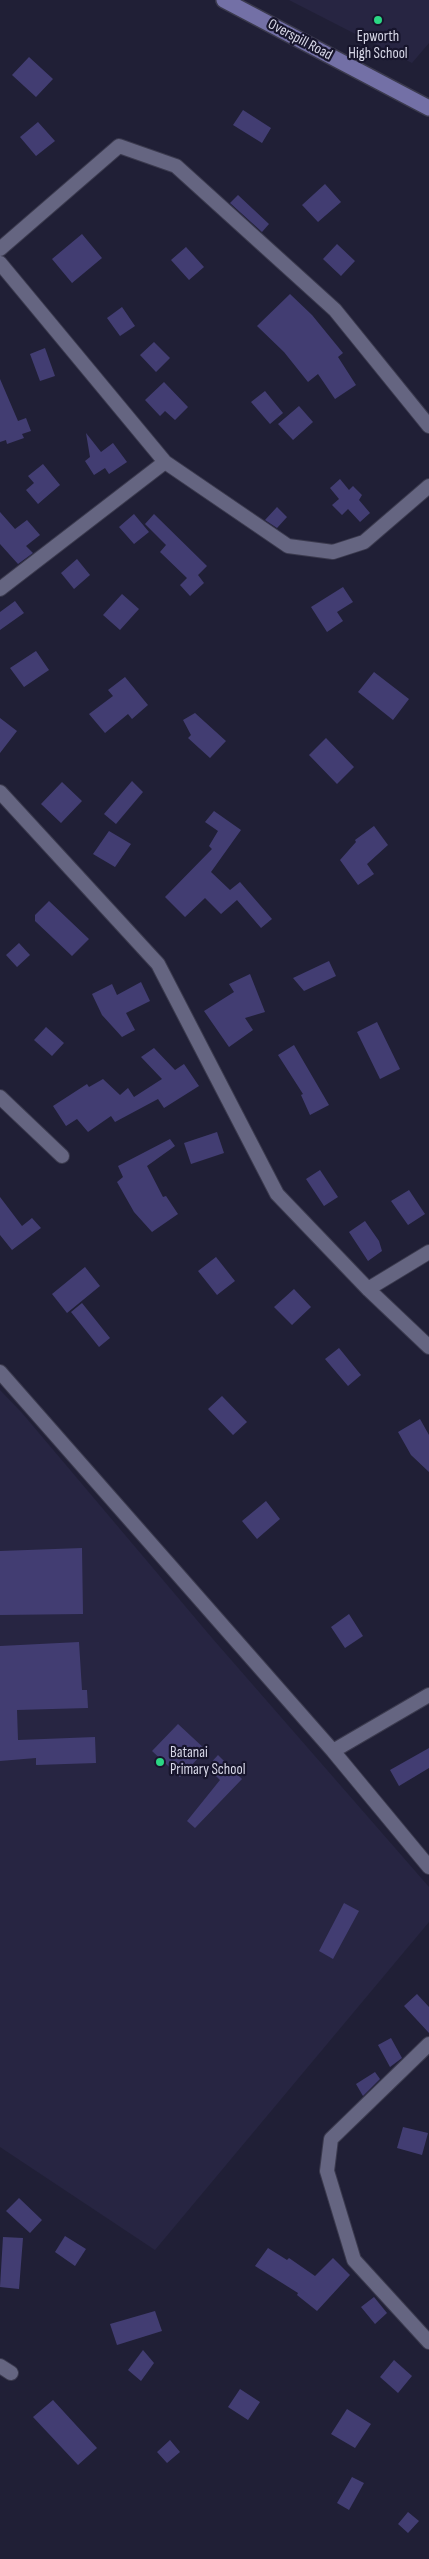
<!DOCTYPE html>
<html>
<head>
<meta charset="utf-8">
<style>
	body { margin:0 }
	canvas { display:block; background:#201f36 }
</style>
</head>
<body>
<canvas width="429" height="2559"></canvas>
<script>
const c = document.querySelector('canvas').getContext('2d');
c.lineJoin = 'round';
function paint(path, color) { c.fillStyle = color; c.fill(path, 'evenodd'); }
const poly = rows => new Path2D(rows.map(r => 'M' + r).join(''));
function trace(path, color, width, dash) { c.strokeStyle = color; c.lineWidth = width; c.lineCap = dash ? 'butt' : 'round'; c.setLineDash(dash || []); c.stroke(path); }
function label(font, color, halo, rows, align = 'center') {
  c.font = font + ' "Sofia Sans Condensed",sans-serif'; c.lineWidth = 4.5; c.setLineDash([]); c.textBaseline = 'middle'; c.strokeStyle = halo; c.fillStyle = color; for (const [text, x, y, turn = 0] of rows) {
    c.save(); c.translate(x, y); c.rotate((+turn || 0) * Math.PI / 180); c.textAlign = isNaN(turn) ? turn : align; if (halo) c.strokeText(text, 0, 0); c.fillText(text, 0, 0); c.restore();
  }
}
paint(poly([
	[289,0,429,0,429,43,412,63],
	[0,1390,22,1413,212,1638,429,1887,429,1922,155,2250,0,2147]
]), '#272542');
paint(poly([
	[29,57,53,79,36,97,12,75],
	[243,110,271,128,262,143,233,125],
	[38,122,55,141,36,156,20,137],
	[325,184,341,202,318,222,302,205],
	[238,195,269,224,262,232,230,203],
	[82,234,102,258,72,283,52,259],
	[337,244,355,261,341,276,323,259],
	[186,247,204,267,189,280,171,260],
	[290,294,312,315,343,353,338,357,356,385,335,399,318,374,308,382,284,352,257,326],
	[122,307,135,326,120,336,107,318],
	[154,342,170,358,156,372,140,355],
	[45,348,55,376,40,381,30,354],
	[0,379,18,421,26,418,31,431,22,434,24,438,7,444,6,440,0,442],
	[164,382,188,407,175,420,165,411,160,416,145,400],
	[265,391,283,413,270,424,251,402],
	[299,406,313,422,293,440,278,424],
	[86,433,101,452,113,443,127,462,109,474,105,468,94,475,85,461,90,457],
	[43,464,60,485,38,504,26,490,34,483,28,476],
	[340,479,349,490,353,486,362,495,359,500,370,513,360,522,348,509,342,515,332,505,339,499,330,488],
	[277,507,287,517,277,528,265,520],
	[0,512,15,529,27,520,40,535,26,546,33,553,18,564,0,544],
	[134,514,149,532,134,544,119,527],
	[154,514,207,566,198,575,204,583,190,596,180,585,187,578,160,552,166,545,145,524],
	[77,559,90,575,74,589,61,573],
	[343,587,353,602,337,612,343,621,327,632,311,607],
	[122,594,139,609,120,630,103,615],
	[15,601,24,613,0,630,0,612],
	[36,651,49,670,24,687,10,668],
	[374,672,409,699,393,720,358,692],
	[125,677,148,705,132,719,128,714,105,733,89,714,113,696,108,690],
	[195,713,226,741,210,758,188,738,191,735,183,720],
	[0,718,17,731,0,753],
	[326,738,354,767,337,784,309,755],
	[132,781,143,792,116,824,104,814],
	[62,782,82,801,61,823,41,804],
	[214,811,241,830,211,872,230,890,240,882,272,919,261,928,237,900,221,914,205,898,185,917,165,897,212,849,209,846,218,831,205,822],
	[374,826,388,845,367,864,374,874,358,885,340,860,356,842,355,840],
	[109,831,131,844,115,867,93,854],
	[49,901,89,939,72,956,35,921,35,915],
	[19,943,30,955,17,967,6,955],
	[329,961,336,976,304,991,293,978],
	[250,974,265,1012,245,1018,253,1030,229,1047,204,1011,234,992,229,984],
	[141,982,150,1001,126,1013,135,1030,122,1037,102,1015,92,994,112,984,117,995],
	[377,1022,400,1069,380,1079,357,1032],
	[46,1027,64,1043,52,1056,34,1040],
	[294,1045,329,1105,310,1115,301,1095,303,1094,278,1055],
	[154,1048,175,1070,184,1064,199,1086,164,1108,158,1099,115,1122,111,1116,88,1132,77,1119,66,1126,53,1106,87,1084,89,1087,103,1079,120,1095,128,1088,134,1097,162,1079,141,1057],
	[217,1132,224,1153,191,1164,184,1143],
	[170,1139,175,1146,147,1166,163,1197,166,1196,178,1214,152,1232,134,1212,117,1182,123,1177,118,1166],
	[320,1170,338,1197,324,1206,306,1179],
	[409,1190,425,1214,408,1225,391,1201],
	[0,1197,22,1226,32,1218,41,1228,12,1250,0,1235],
	[365,1221,379,1241,382,1251,368,1261,349,1232],
	[216,1257,235,1281,217,1295,198,1271],
	[85,1267,100,1286,67,1313,52,1294],
	[294,1289,311,1307,292,1325,274,1307],
	[82,1303,110,1338,99,1347,71,1312],
	[339,1348,361,1375,348,1386,325,1359],
	[222,1396,247,1422,233,1435,208,1409],
	[420,1419,429,1435,429,1472,411,1455,398,1432],
	[266,1501,280,1519,257,1539,242,1521],
	[82,1548,83,1614,0,1615,0,1551],
	[349,1614,363,1636,345,1648,331,1627],
	[79,1642,82,1690,87,1690,88,1708,17,1710,18,1740,95,1737,96,1763,36,1765,36,1758,0,1761,0,1646],
	[178,1724,206,1750,180,1777,152,1751],
	[429,1748,429,1768,399,1786,390,1770],
	[218,1755,242,1779,195,1828,187,1821,220,1780,207,1767],
	[344,1903,359,1911,333,1959,319,1951],
	[417,1994,429,2007,429,2033,404,2006],
	[391,2038,402,2058,390,2067,378,2045],
	[375,2072,380,2079,363,2096,356,2084],
	[403,2127,428,2133,422,2155,397,2148],
	[19,2198,42,2220,30,2233,6,2211],
	[65,2236,86,2249,75,2266,55,2252],
	[3,2237,23,2238,19,2289,0,2287],
	[268,2248,287,2260,289,2258,315,2276,333,2258,350,2275,317,2311,297,2295,298,2293,255,2266],
	[374,2297,387,2313,375,2324,361,2307],
	[155,2311,162,2331,117,2345,110,2324],
	[143,2350,154,2363,141,2381,128,2370],
	[394,2360,412,2376,398,2393,380,2377],
	[240,2389,260,2402,248,2420,228,2407],
	[53,2400,97,2448,78,2465,33,2417],
	[347,2409,371,2424,355,2448,331,2434],
	[170,2440,180,2452,167,2463,157,2452],
	[352,2477,364,2483,349,2510,337,2503],
	[408,2512,419,2521,408,2533,398,2524]
]), '#423d72');
const street = poly([
	[0,249,119,146,176,166,335,310,429,426],
	[0,263,165,462,288,546,333,552,364,542,429,486],
	[0,589,165,462],
	[0,792,158,964,277,1194,368,1289,429,1347],
	[0,1097,62,1156],
	[368,1289,429,1252],
	[0,1372,333,1751,429,1867],
	[333,1751,429,1695],
	[429,2044,331,2139,327,2171,354,2260,429,2342],
	[0,2366,11,2373]
]);
const secondary = poly([
	[224,0,429,108]
]);
trace(street, '#3b3a4e', 16);
trace(secondary, '#3b3a4e', 18);
trace(street, '#656581', 14);
trace(secondary, '#7370a6', 15);
for (const [x, y, r, color] of [
	[378,20,5,"#2bd884"],
	[160,1762,5,"#2bd884"]
]) { const dot = new Path2D(); dot.arc(x, y, r, 0, 2 * Math.PI); c.fillStyle = color; c.fill(dot); trace(dot, '#17152c', 2); }
label('15px', '#d8d8e8', '#17152c', [
	["Epworth",378,37],
	["High School",378,54],
	["Batanai",170,1753,"left"],
	["Primary School",170,1770,"left"]
]);
label('15px', '#d8d8e8', '#17152c', [
	["Overspill Road",300,40,28]
]);
</script>
</body>
</html>
